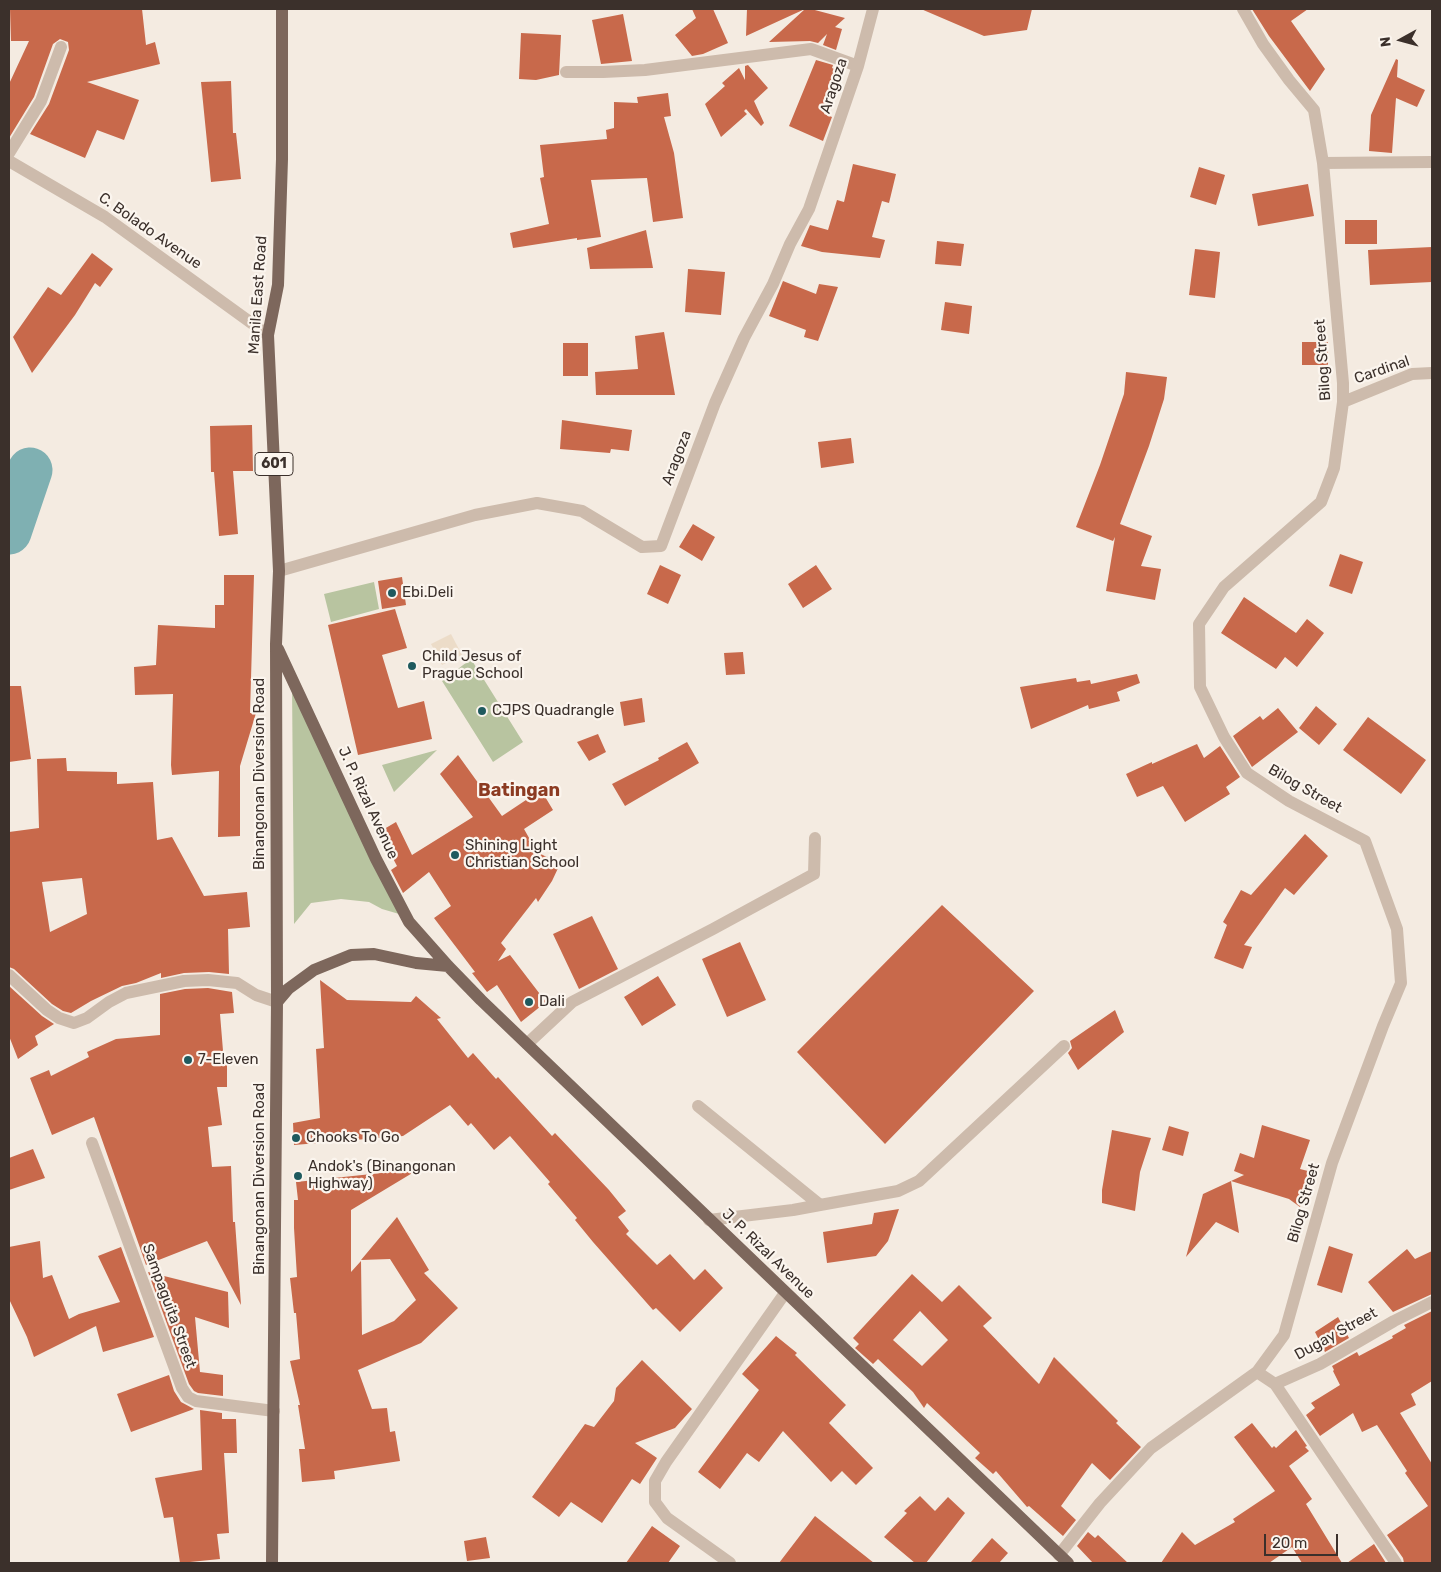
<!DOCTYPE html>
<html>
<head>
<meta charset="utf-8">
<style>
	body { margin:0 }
	#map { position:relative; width:1441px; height:1572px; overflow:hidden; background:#f4ebe1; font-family:Rubik,sans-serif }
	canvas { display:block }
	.frame { position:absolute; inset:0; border:10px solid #3b302b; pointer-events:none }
	.north { position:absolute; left:1376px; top:15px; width:50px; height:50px; -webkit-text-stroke:4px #fbf5ee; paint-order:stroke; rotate:263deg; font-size:14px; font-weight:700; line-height:20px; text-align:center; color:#3b302b }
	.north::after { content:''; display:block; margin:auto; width:18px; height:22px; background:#3b302b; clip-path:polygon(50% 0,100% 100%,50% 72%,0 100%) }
	.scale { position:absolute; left:1264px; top:1534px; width:74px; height:22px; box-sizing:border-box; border:2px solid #3b302b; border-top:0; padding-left:6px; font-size:15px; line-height:18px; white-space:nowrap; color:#3b302b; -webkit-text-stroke:4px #fbf5ee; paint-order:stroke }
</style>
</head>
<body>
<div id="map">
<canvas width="1441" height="1572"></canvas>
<div class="frame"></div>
<div class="north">N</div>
<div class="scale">20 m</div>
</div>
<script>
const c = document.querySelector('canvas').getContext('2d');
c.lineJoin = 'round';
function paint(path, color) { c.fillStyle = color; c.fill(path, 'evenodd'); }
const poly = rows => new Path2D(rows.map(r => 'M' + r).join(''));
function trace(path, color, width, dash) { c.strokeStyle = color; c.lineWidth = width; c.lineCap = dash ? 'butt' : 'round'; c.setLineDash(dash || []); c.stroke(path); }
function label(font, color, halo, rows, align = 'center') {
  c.font = font + ' Rubik,sans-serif'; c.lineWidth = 4.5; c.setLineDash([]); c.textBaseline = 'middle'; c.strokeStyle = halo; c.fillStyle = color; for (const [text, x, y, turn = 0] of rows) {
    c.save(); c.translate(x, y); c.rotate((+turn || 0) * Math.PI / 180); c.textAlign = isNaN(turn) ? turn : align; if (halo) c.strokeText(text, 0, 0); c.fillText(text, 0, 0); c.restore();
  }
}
paint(poly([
	[374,582,379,609,331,622,324,594],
	[471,659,523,742,493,762,442,681],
	[292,683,406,916,382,909,369,902,341,899,311,903,294,924],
	[437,750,394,792,382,765]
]), '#b8c4a0');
paint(poly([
	[451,634,462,655,442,665,431,644]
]), '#ecdcc8');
trace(poly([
	[9,532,30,470]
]), '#7fb0b2', 45);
paint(poly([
	[10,9,142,9,146,45,155,42,160,64,87,82,139,100,124,140,97,130,85,158,30,134,49,104,69,50,68,42,60,39,53,44,34,97,9,138,9,84,29,41,11,41],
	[692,9,713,9,728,43,703,54,692,56,675,35,696,18],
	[747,9,811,9,845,18,835,27,842,29,836,50,823,45,827,34,818,43,810,41,769,42,805,9,746,36],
	[921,9,1032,9,1027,30,984,36],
	[1252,9,1308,9,1291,21,1325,69,1310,91,1269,36],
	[623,14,632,61,601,64,592,20],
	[521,33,561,35,559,75,536,80,519,79],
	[1396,59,1398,60,1397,77,1425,90,1417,107,1396,98,1392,153,1369,151,1371,115],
	[816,60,833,65,832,68,841,72,824,114,832,117,823,141,789,126],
	[748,65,768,88,754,101,764,123,761,126,746,109,744,111,747,114,721,137,705,104,725,86,722,83,739,68,745,80,745,66],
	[231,81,233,133,236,133,241,179,211,182,201,82],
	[668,93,671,116,664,117,674,153,683,218,653,222,647,178,591,180,601,237,577,240,577,238,513,248,510,233,549,224,540,178,544,177,540,145,607,139,606,130,614,128,614,102,638,103,637,97],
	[853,164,896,174,889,203,882,201,872,237,885,240,880,258,822,252,801,246,810,225,828,230,837,200,844,202],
	[1199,167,1225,175,1216,205,1190,197],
	[1308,184,1314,216,1258,226,1252,194],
	[1345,220,1377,220,1377,244,1345,244],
	[646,230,653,268,590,269,587,248],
	[937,241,964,244,961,266,935,264],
	[1432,247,1432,282,1370,285,1368,250],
	[1195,249,1220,252,1215,298,1189,295],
	[92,253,113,269,100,287,95,283,75,315,32,373,13,337,48,287,61,295],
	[688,269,725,272,721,315,685,312],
	[783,281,816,294,819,284,838,287,818,341,804,337,806,330,769,316],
	[945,302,972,306,969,334,941,330],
	[664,332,675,395,596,395,595,372,638,369,635,336],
	[1302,342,1328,342,1328,365,1302,365],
	[563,343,588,343,588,376,563,376],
	[1126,372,1167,377,1164,399,1149,446,1120,524,1152,536,1141,566,1161,569,1155,600,1106,591,1115,537,1113,541,1076,527,1100,465,1124,394],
	[562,420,632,430,629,451,611,449,610,453,560,449],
	[252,425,253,471,233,471,238,534,219,536,214,472,211,472,210,426],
	[851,438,854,463,821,468,818,442],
	[693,524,715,537,702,561,679,547],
	[1340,554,1363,562,1352,594,1329,586],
	[660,565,681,575,668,604,647,594],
	[816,565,832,589,803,608,788,584],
	[224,575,254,575,250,713,256,713,240,766,240,836,218,837,219,771,172,775,171,765,173,694,135,695,134,667,156,665,158,625,215,628,215,605,224,605],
	[402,577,406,605,382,609,378,581],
	[1244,597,1296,633,1307,619,1324,633,1297,667,1285,657,1276,669,1221,633],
	[395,609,407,648,382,655,398,708,424,701,432,739,358,755,328,625],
	[743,652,745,674,726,675,724,653],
	[1137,674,1140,683,1117,692,1120,701,1089,709,1088,705,1031,729,1020,687,1076,678,1077,682,1090,680,1091,684],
	[9,686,21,686,31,759,9,762],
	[642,698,645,722,624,726,620,702],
	[1316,706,1337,724,1319,745,1299,728],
	[1278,708,1298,732,1252,767,1233,736,1260,716,1263,720],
	[1368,717,1426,760,1401,794,1343,750],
	[598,734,606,752,589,761,577,742],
	[687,742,699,763,625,806,612,784,659,760,658,758],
	[1197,744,1204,758,1220,746,1240,777,1226,787,1230,794,1185,822,1163,786,1137,797,1126,774,1152,762,1152,764],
	[458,755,502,816,541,790,553,810,524,829,537,852,560,864,552,881,538,902,536,898,501,943,506,949,498,961,510,955,546,1002,521,1022,497,985,487,992,472,973,475,972,434,918,451,906,429,872,403,893,391,870,397,866,379,832,396,822,412,855,473,817,440,774],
	[66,758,67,771,117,772,117,784,153,782,157,840,172,837,204,896,247,892,250,927,228,929,229,974,209,972,184,973,161,978,161,973,136,983,122,986,91,1001,71,1013,63,1011,52,1004,14,969,9,967,9,832,39,828,37,759],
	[82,878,87,914,50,932,42,882],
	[1305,834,1328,856,1294,895,1285,888,1244,945,1252,947,1243,969,1214,958,1227,925,1223,922,1241,890,1251,895],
	[942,905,1034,991,885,1144,797,1052],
	[592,916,618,969,579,989,553,934],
	[740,942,766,1000,727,1017,702,959],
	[658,976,676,1005,642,1026,624,997],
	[320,980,347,1000,411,1002,416,996,441,1018,437,1019,468,1058,473,1053,496,1079,498,1077,552,1136,555,1133,609,1190,626,1211,618,1217,629,1231,626,1234,657,1265,670,1254,694,1280,705,1269,723,1288,680,1332,656,1308,653,1310,593,1242,575,1220,577,1218,548,1184,550,1182,510,1136,494,1150,471,1123,468,1126,450,1105,403,1136,294,1145,293,1123,320,1118,316,1049,324,1048],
	[9,986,42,1016,54,1024,35,1036,38,1045,18,1059,9,1036],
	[208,988,232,992,234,1013,220,1014,224,1063,227,1063,227,1087,217,1087,222,1125,208,1127,212,1167,231,1166,233,1222,235,1222,241,1305,207,1241,146,1265,94,1117,52,1135,30,1078,49,1070,51,1076,89,1057,87,1052,116,1039,160,1035,160,994,185,989],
	[1115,1010,1124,1032,1078,1070,1068,1053,1072,1048,1070,1041],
	[1262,1125,1310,1140,1300,1169,1308,1171,1300,1207,1289,1199,1231,1181,1244,1175,1234,1171,1240,1153,1254,1158],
	[1169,1126,1189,1132,1183,1156,1162,1150],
	[1112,1130,1151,1138,1140,1172,1135,1211,1102,1203,1102,1190],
	[33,1149,45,1178,9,1190,9,1158],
	[419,1169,351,1210,351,1272,361,1261,362,1335,394,1321,416,1300,390,1259,361,1260,397,1217,429,1270,424,1273,458,1308,421,1343,358,1370,372,1409,387,1408,390,1432,395,1431,400,1461,334,1471,335,1479,302,1482,299,1449,305,1449,298,1405,300,1405,290,1361,300,1359,296,1313,294,1313,290,1278,297,1277,294,1228,294,1200,298,1200,296,1182],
	[1231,1181,1239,1233,1216,1222,1186,1257,1203,1194],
	[899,1209,888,1241,876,1256,827,1263,823,1232,872,1224,874,1213],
	[40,1241,43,1278,52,1275,69,1319,79,1314,120,1302,98,1256,121,1247,154,1337,103,1352,96,1326,34,1357,27,1337,9,1299,9,1247],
	[1329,1246,1353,1254,1342,1293,1317,1285],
	[1407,1249,1415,1259,1432,1251,1432,1294,1393,1312,1368,1282],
	[148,1272,228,1292,229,1328,195,1317,200,1372,223,1375,223,1396,198,1393,194,1391,189,1384],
	[912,1274,942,1302,959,1285,992,1318,983,1326,1034,1379,1039,1384,1054,1357,1118,1421,1116,1423,1141,1447,1110,1480,1092,1463,1061,1506,1076,1520,1063,1536,1029,1506,1027,1507,996,1471,993,1474,975,1458,980,1453,927,1403,924,1408,913,1392,878,1359,873,1364,855,1348,859,1344,853,1338],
	[920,1311,948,1340,922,1366,893,1340],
	[1432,1311,1432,1381,1411,1394,1416,1405,1400,1413,1432,1464,1432,1563,1404,1563,1403,1558,1387,1535,1428,1506,1405,1473,1407,1471,1377,1425,1362,1432,1353,1413,1320,1436,1306,1415,1315,1408,1311,1403,1340,1385,1333,1371,1334,1370,1332,1366,1357,1352,1359,1356,1393,1338,1392,1336,1406,1328,1404,1325],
	[1338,1317,1349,1338,1325,1352,1315,1332],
	[776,1336,797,1353,795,1355,846,1405,829,1423,873,1468,856,1485,842,1471,831,1482,783,1431,759,1462,747,1453,720,1489,698,1472,759,1390,742,1374],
	[642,1360,692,1409,675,1428,635,1443,657,1458,640,1484,632,1479,602,1523,571,1502,559,1517,532,1497,585,1424,594,1427,614,1401,616,1388],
	[169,1375,174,1391,181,1402,194,1409,131,1432,117,1394],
	[200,1410,222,1413,222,1419,236,1419,237,1453,224,1453,229,1533,217,1534,220,1559,180,1563,173,1517,164,1518,155,1478,202,1470],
	[1252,1423,1272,1448,1274,1446,1276,1448,1296,1430,1307,1446,1305,1447,1309,1451,1289,1466,1312,1499,1306,1504,1342,1563,1302,1563,1292,1547,1269,1563,1161,1563,1182,1532,1195,1545,1235,1522,1233,1519,1275,1491,1234,1437],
	[920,1496,935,1511,948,1497,965,1513,926,1563,915,1563,884,1537,907,1513,904,1511],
	[815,1516,850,1544,874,1563,779,1563],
	[652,1526,680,1546,668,1563,626,1563],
	[1088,1532,1095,1538,1098,1535,1128,1563,1093,1563,1077,1546],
	[486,1537,490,1558,467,1561,464,1541],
	[992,1538,1008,1553,999,1563,970,1563],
	[1374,1544,1386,1563,1347,1563]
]), '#c8694b');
trace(poly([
	[566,72,603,72,645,70,811,49,858,66],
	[9,153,41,101,61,47],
	[9,161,105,217,268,335],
	[1323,163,1432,162],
	[1343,402,1412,374,1432,373],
	[279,571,475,515,537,503,582,511,642,547,661,546,715,403,744,338,773,284,790,244,809,209,858,66,873,9],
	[9,975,47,1010,59,1018,74,1023,87,1018,109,1002,126,993,184,981,208,980,237,983,256,995,277,1002],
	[527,1044,572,1002,713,929,814,874,815,838],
	[698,1106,820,1205],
	[92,1143,182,1388,188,1397,196,1401,274,1411],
	[709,1220,793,1210,820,1205,898,1191,919,1181,1064,1046],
	[1257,1372,1275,1384,1320,1364,1394,1321,1432,1302],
	[1275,1384,1396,1563],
	[1059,1555,1100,1503,1151,1448,1257,1372,1284,1335,1332,1163,1383,1026,1401,983,1397,929,1365,841,1289,801,1247,773,1224,737,1200,687,1199,624,1224,587,1321,502,1334,468,1343,402,1343,383,1323,163,1314,110,1289,80,1263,44,1243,9],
	[730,1563,667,1518,655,1502,655,1481,666,1462,785,1293]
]), '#cdbbac', 12);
trace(poly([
	[278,649,376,859,409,922,448,966,481,1000,1068,1563],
	[277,1002,288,989,314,970,351,955,374,954,416,963,448,966],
	[272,1563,277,1002,276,644,279,571,268,335,278,285,282,159,282,9]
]), '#7d675c', 12);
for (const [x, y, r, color] of [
	[392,593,5,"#1f5a5e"],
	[412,666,5,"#1f5a5e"],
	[482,711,5,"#1f5a5e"],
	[455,855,5,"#1f5a5e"],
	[529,1002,5,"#1f5a5e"],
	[188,1060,5,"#1f5a5e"],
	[296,1138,5,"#1f5a5e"],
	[298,1176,5,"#1f5a5e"]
]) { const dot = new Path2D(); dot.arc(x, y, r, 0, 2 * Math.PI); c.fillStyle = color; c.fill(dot); trace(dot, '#fbf5ee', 2); }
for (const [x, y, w] of [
	[274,464,38]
]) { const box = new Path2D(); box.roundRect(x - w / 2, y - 11.5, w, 23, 4); c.fillStyle = '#fbf5ee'; c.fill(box); trace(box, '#3b302b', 1); }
label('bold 14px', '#3b302b', null, [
	["601",274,464]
]);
label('15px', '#3b302b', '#fbf5ee', [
	["Aragoza",834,86,-72],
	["C. Bolado Avenue",150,231,35],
	["Manila East Road",258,295,-86],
	["Bilog Street",1323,360,-94],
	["Cardinal",1382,370,-19],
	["Aragoza",677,458,-69],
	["Binangonan Diversion Road",260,774,-90],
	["Bilog Street",1305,789,30],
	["J. P. Rizal Avenue",368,803,65],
	["Binangonan Diversion Road",260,1179,-90],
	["Bilog Street",1304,1203,-74],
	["J. P. Rizal Avenue",768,1254,44],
	["Sampaguita Street",169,1306,70],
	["Dugay Street",1336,1334,-29]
]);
label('15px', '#3b302b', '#fbf5ee', [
	["Ebi.Deli",402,593],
	["Child Jesus of",422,657],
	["Prague School",422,674],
	["CJPS Quadrangle",492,711],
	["Shining Light",465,846],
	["Christian School",465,863],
	["Dali",539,1002],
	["7-Eleven",198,1060],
	["Chooks To Go",306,1138],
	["Andok's (Binangonan",308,1167],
	["Highway)",308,1184]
], 'left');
label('bold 18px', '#8c3b22', '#fbf5ee', [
	["Batingan",519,791]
]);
</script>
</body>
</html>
